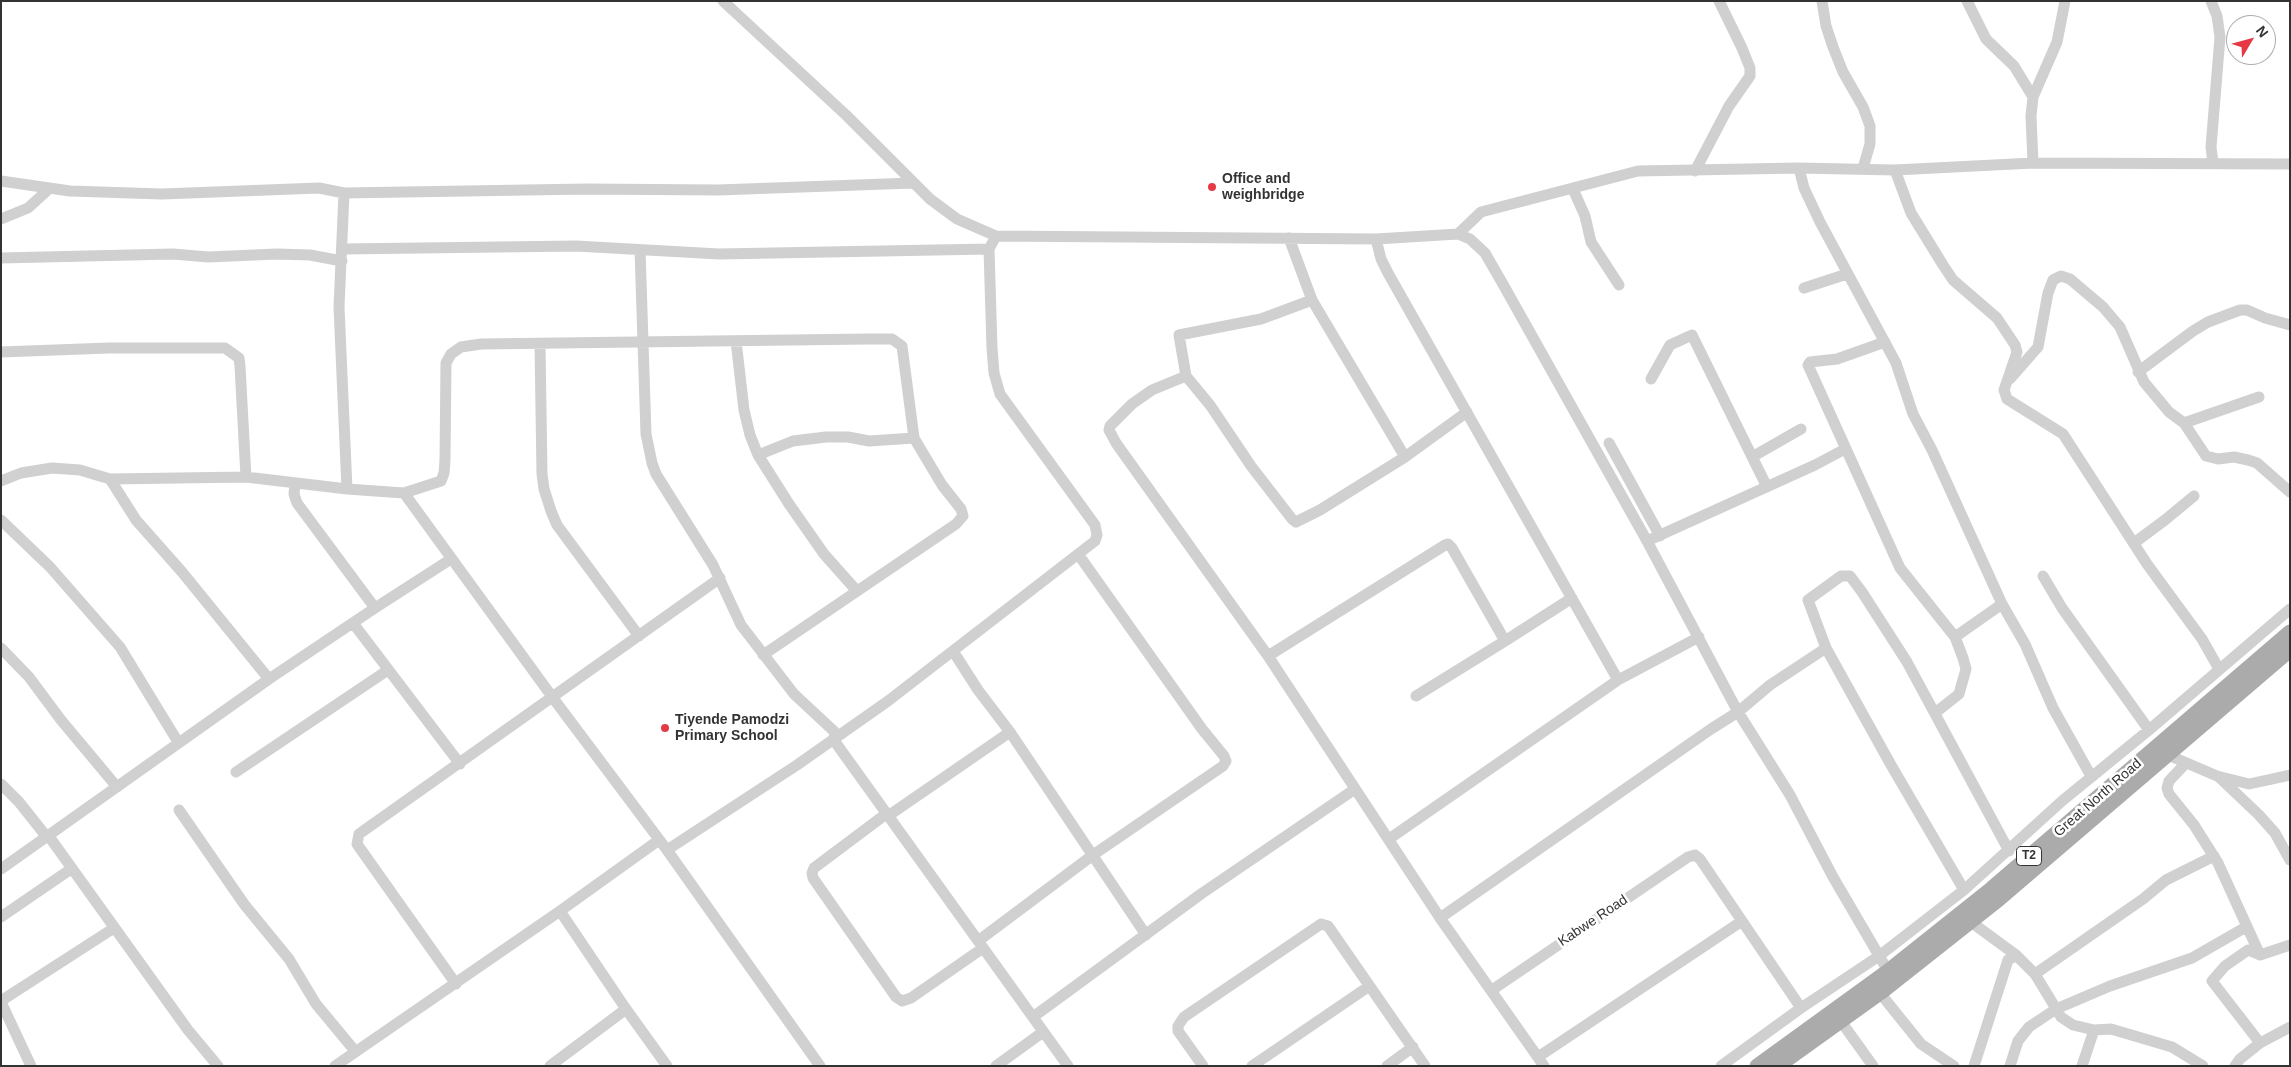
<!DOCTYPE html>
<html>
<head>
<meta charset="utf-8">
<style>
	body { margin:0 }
	#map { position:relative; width:2291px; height:1067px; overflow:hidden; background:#fff; font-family:Helvetica,sans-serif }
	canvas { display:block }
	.frame { position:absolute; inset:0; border:2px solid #333; pointer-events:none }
	.north { position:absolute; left:2226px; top:15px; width:50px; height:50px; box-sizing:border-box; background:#fff; border:1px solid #adadad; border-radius:50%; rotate:53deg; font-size:14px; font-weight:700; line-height:20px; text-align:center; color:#333 }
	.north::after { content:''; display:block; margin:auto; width:18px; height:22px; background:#e63946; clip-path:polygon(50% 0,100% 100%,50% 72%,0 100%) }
</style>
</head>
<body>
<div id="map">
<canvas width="2291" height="1067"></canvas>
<div class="frame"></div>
<div class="north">N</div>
</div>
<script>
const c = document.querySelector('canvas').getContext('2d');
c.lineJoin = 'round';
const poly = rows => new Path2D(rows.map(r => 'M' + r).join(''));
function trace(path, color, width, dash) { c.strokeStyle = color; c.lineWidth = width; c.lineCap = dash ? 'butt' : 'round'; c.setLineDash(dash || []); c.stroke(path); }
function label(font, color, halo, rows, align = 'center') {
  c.font = font + ' Helvetica,sans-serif'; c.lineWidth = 5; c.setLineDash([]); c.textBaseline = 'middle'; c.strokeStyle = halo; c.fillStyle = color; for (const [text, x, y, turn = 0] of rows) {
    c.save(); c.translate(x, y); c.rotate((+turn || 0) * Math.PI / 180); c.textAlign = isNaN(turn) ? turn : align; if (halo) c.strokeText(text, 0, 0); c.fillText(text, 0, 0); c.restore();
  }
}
trace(poly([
	[723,1,846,115,930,199,957,219,996,236,1376,239,1458,234,1470,239,1485,253,1504,286,1647,541,1738,712,1790,795,1833,877,1888,971],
	[1822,1,1826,26,1833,47,1843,72,1863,107,1870,126,1870,144,1863,168],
	[1967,1,1986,39,2014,66,2033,97],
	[2211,1,2217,16,2220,37,2211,147,2213,163],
	[2033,163,2031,116,2033,97,2057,42,2065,1],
	[1799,168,1804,188,1820,222,1896,363,1913,414,1932,450,2002,604,2025,644,2053,708,2091,776],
	[1895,170,1911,213,1943,265,1953,280,1997,318,2015,345,2017,352,2004,390,2007,399,2063,434,2147,564,2202,639,2219,669],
	[1695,171,1729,106,1750,76,1750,68,1742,48,1719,1],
	[1,181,70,191,162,194,319,188,344,193,587,189,718,190,913,183],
	[1573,189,1585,216,1591,242,1619,285],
	[344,193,339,307,347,489,404,493,441,481,444,473,445,460,446,363,451,354,461,347,481,344,868,339,892,339,902,346,914,438,942,485,961,509,963,516,956,524,763,655],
	[1,219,28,208,50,188],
	[1458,234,1481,212,1638,171,1799,168,1895,170,2033,163,2290,164],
	[1289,238,1312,300,1405,457],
	[1376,239,1381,259,1388,273,1618,680],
	[343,249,576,246,719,254,989,249],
	[640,250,646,434,652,463,656,474,713,565,741,625,794,694,838,735],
	[1,258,173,254,208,257,277,254,310,255,342,261],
	[1804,288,1847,274],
	[1312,300,1261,319,1179,335,1186,376,1210,405,1251,466,1292,519,1296,522,1320,510,1405,457,1467,412],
	[736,341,744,410,750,435,758,455,789,504,824,554,856,590],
	[1885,342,1837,359,1810,362,1808,365,1900,568,1955,637,1963,658,1966,669,1959,694,1935,713],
	[540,344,542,474,544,489,551,511,557,525,639,636],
	[1,352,109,348,225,348,239,358,240,366,246,477],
	[2138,372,2193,331,2208,322,2240,310,2247,310,2265,318,2290,325],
	[1186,376,1152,390,1132,404,1110,426,1109,430,1116,443,1268,656,1440,918,1544,1066],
	[1651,379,1670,345,1692,335,1767,487],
	[2010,379,2038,347,2048,293,2053,280,2061,276,2070,279,2103,307,2120,327,2144,382,2169,412,2184,423,2206,456,2218,459,2234,457,2248,460,2257,463,2290,492],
	[2184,423,2259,397],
	[1609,443,1660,536],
	[758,455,793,441,826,437,848,437,869,441,914,438],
	[1752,457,1801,429],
	[110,479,136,520,182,572,269,679],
	[1,481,21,473,52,468,80,470,110,479,246,477,347,489],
	[295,484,294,494,297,503,375,608],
	[404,493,553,698,667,850,820,1066],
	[1,520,50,567,120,647,178,742],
	[1647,541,1815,465,1845,449],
	[2134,543,2165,520,2194,496],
	[2043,576,2062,608,2149,730],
	[353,623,460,764],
	[1955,637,2002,604],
	[1,648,29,677,61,720,117,787],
	[953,651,978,690,1010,732,1146,935],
	[1268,656,1445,545,1448,544,1452,548,1505,641,1572,598],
	[1416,696,1505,641],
	[833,739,1068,1066],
	[2168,755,2217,776,2249,784,2290,775],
	[2185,764,2169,781,2167,788,2169,794,2194,825,2218,863,2260,955],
	[236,772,388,670],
	[2219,777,2259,815,2275,833,2290,860],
	[1,784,19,802,46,836],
	[179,810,244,904,289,959,316,1004,355,1051],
	[886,814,814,868,812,873,813,878,896,997,902,1001,911,998,983,948],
	[888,816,1010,732],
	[48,835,188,1030,218,1066],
	[1389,839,1618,680,1699,637],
	[667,850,797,765,888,701,1095,541,1097,535,1095,525,1000,394,994,373,992,348,989,249,996,236],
	[1,869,269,679,375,608,451,559],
	[1964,890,1891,765,1826,648,1808,600,1841,576,1850,576,1862,592,1907,662,2009,851],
	[560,911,626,1009,667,1066],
	[1,917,71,869],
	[1440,918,1711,729,1738,712,1770,685,1826,648],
	[1971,922,2016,955,2035,974,2061,1017,2073,1025,2094,1030,2111,1029,2172,1047,2203,1066],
	[978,941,1093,855,1223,766,1226,761,1224,756,1202,729,1078,554],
	[2035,974,2143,899,2166,880,2214,856],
	[456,984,357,844,359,834,720,578],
	[1492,990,1688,857,1695,855,1700,859,1801,1008],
	[1880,993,1921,1044,1954,1066],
	[1,1001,114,928],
	[1,1002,31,1066],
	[1033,1017,1201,894,1355,789],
	[1840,1020,1873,1066],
	[2260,1043,2212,981,2225,966,2248,950,2260,955,2290,945],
	[1538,1057,1742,921],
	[335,1066,560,911,659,840],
	[550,1066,626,1009],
	[996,1066,1043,1032],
	[1203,1066,1178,1031,1178,1026,1184,1017,1321,924,1328,926,1425,1066],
	[1252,1066,1368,987],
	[1387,1066,1413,1047],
	[1721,1066,1801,1008,1879,956,1964,890,2062,801,2149,730,2290,609],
	[1974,1066,2008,960,2016,955],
	[2010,1066,2018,1041,2029,1027,2056,1009,2110,986,2192,958,2246,927],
	[2082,1066,2094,1030],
	[2235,1066,2240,1059,2260,1043,2290,1027]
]), '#d0d0d0', 11);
trace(poly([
	[1757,1066,1888,971,1991,889,2290,632],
	[1778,1066,1880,993,1999,899,2290,650]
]), '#ababab', 15);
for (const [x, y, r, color] of [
	[1212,187,5,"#e63946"],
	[665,728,5,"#e63946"]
]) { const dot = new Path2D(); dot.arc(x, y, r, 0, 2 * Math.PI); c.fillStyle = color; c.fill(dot); trace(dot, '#fff', 2); }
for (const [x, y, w] of [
	[2029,856,25]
]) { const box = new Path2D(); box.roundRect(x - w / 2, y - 9.5, w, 19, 4); c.fillStyle = '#fff'; c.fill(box); trace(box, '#333', 1); }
label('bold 12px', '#333', null, [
	["T2",2029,856]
]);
label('bold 14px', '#333', '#fff', [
	["Office and",1222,179],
	["weighbridge",1222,195],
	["Tiyende Pamodzi",675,720],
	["Primary School",675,736]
], 'left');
label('14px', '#333', '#fff', [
	["Great North Road",2098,798,-41],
	["Kabwe Road",1593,921,-34]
]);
</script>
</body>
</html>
